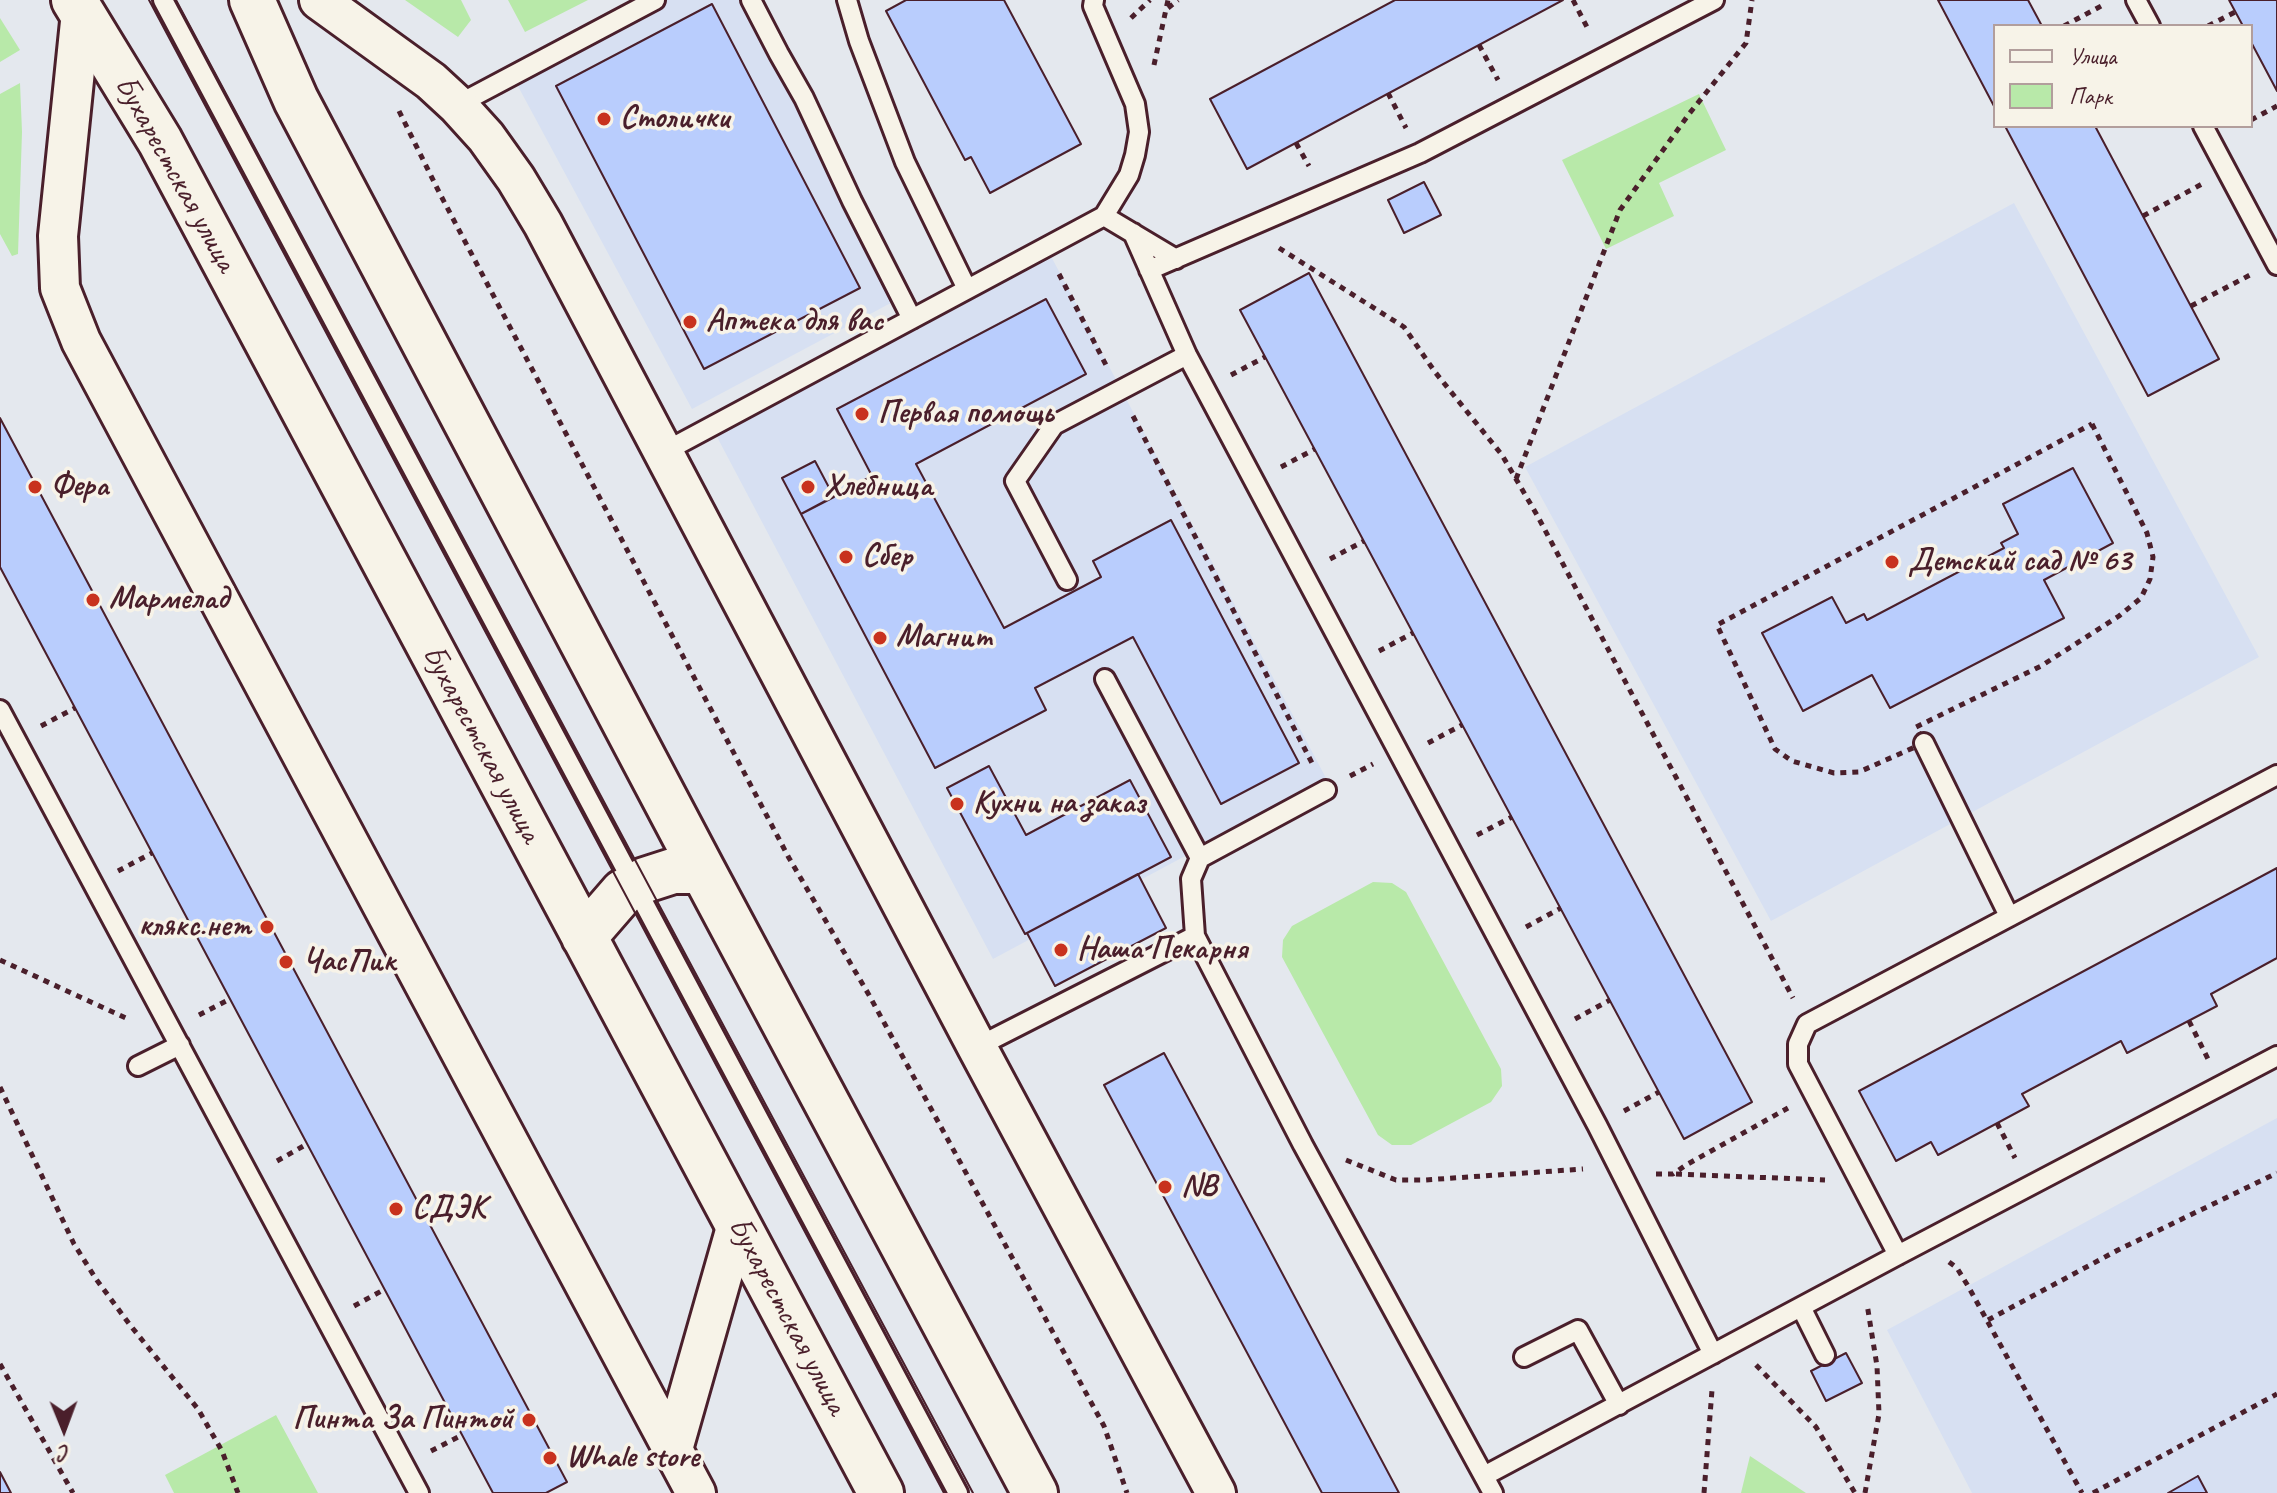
<!DOCTYPE html>
<html>
<head>
<meta charset="utf-8">
<style>
	body { margin:0 }
	#map { position:relative; width:2277px; height:1493px; overflow:hidden; background:#e4e8ee; font-family:Caveat,sans-serif }
	canvas { display:block }
	.legend { position:absolute; left:1993px; top:24px; width:260px; height:104px; box-sizing:border-box; background:#f7f3e8; border:2px solid #b29e9c; margin:0; padding:10px 14px; list-style:none; font-size:24px; color:#4a1f2b }
	.legend li { display:flex; align-items:center; gap:16px; height:40px }
	.legend b { width:40px; border:2px solid #b29e9c }
	.north { position:absolute; left:24px; top:1389px; width:80px; height:80px; -webkit-text-stroke:6px #f7f3e8; paint-order:stroke; rotate:179deg; font-size:22px; font-weight:700; line-height:32px; text-align:center; color:#4a1f2b }
	.north::after { content:''; display:block; margin:auto; width:28px; height:36px; background:#4a1f2b; clip-path:polygon(50% 0,100% 100%,50% 72%,0 100%) }
</style>
</head>
<body>
<div id="map">
<canvas width="2277" height="1493"></canvas>
<ul class="legend">
<li><b style="height:10px;background:#f7f3e8"></b>Улица</li>
<li><b style="height:22px;background:#b8e9a9"></b>Парк</li>
</ul>
<div class="north">С</div>
</div>
<script>
const c = document.querySelector('canvas').getContext('2d');
c.lineJoin = 'round';
function paint(path, color) { c.fillStyle = color; c.fill(path, 'evenodd'); }
const poly = rows => new Path2D(rows.map(r => 'M' + r).join(''));
function trace(path, color, width, dash) { c.strokeStyle = color; c.lineWidth = width; c.lineCap = dash ? 'butt' : 'round'; c.setLineDash(dash || []); c.stroke(path); }
function label(font, color, halo, rows, align = 'center') {
  c.font = font + ' Caveat,sans-serif'; c.lineWidth = 7; c.setLineDash([]); c.textBaseline = 'middle'; c.strokeStyle = halo; c.fillStyle = color; for (const [text, x, y, turn = 0] of rows) {
    c.save(); c.translate(x, y); c.rotate((+turn || 0) * Math.PI / 180); c.textAlign = isNaN(turn) ? turn : align; if (halo) c.strokeText(text, 0, 0); c.fillText(text, 0, 0); c.restore();
  }
}
paint(poly([
	[657,0,742,0,902,297,692,409,513,77],
	[2014,203,2259,657,1771,921,1525,467],
	[1044,243,1327,780,993,959,716,435],
	[2277,1118,2277,1493,1972,1493,1887,1330]
]), '#d7e0f2');
paint(poly([
	[405,0,461,0,471,20,458,37],
	[508,0,588,0,525,32],
	[0,18,20,50,0,62],
	[20,83,22,132,18,254,12,256,0,234,0,94],
	[1699,94,1726,150,1659,183,1674,216,1606,249,1562,160],
	[1373,882,1392,883,1406,892,1501,1069,1502,1086,1491,1102,1411,1145,1392,1145,1378,1135,1282,957,1283,940,1292,926],
	[276,1415,318,1493,174,1493,165,1475],
	[1750,1456,1806,1493,1741,1493]
]), '#b8e9a9');
const building = poly([
	[906,0,1004,0,1081,144,990,193,971,157,965,160,886,11,906,0],
	[1395,0,1563,0,1247,169,1210,99,1395,0],
	[1938,0,2028,0,2042,26,1995,26,1995,108,1938,0],
	[2229,0,2277,0,2277,91,2251,42,2251,26,2243,26,2229,0],
	[712,4,860,288,704,369,556,86,712,4],
	[2005,126,2095,126,2219,359,2148,396,2005,126],
	[1424,182,1441,215,1404,233,1388,200,1424,182],
	[1309,273,1752,1102,1684,1139,1240,310,1309,273],
	[1046,299,1086,374,916,464,1004,628,1101,577,1093,561,1171,520,1299,763,1221,804,1133,637,1035,688,1046,710,935,768,801,514,872,476,837,409,1046,299],
	[0,418,567,1482,546,1493,493,1493,0,567,0,418],
	[815,461,834,497,801,514,782,478,815,461],
	[2073,468,2113,543,2044,580,2064,618,1890,708,1872,675,1803,711,1762,633,1832,597,1846,623,1864,614,1867,620,2004,548,2001,543,2018,534,2003,504,2073,468],
	[989,766,1026,835,1130,780,1171,857,1025,934,947,788,989,766],
	[2277,868,2277,958,2211,994,2217,1006,2127,1053,2121,1041,2022,1094,2029,1106,1938,1155,1931,1142,1896,1161,1859,1091,2277,868],
	[1138,874,1166,928,1055,986,1027,933,1138,874],
	[1164,1053,1265,1241,1399,1493,1322,1493,1104,1085,1164,1053],
	[1846,1353,1862,1383,1826,1401,1811,1371,1846,1353],
	[0,1472,11,1493,0,1493,0,1472],
	[2198,1476,2207,1493,2168,1493,2198,1476]
]);
paint(building, '#b9cdfd');
trace(building, '#4a1f2b', 2);
const lane = poly([
	[163,0,958,1493],
	[751,0,779,54,804,98,852,201,912,319],
	[847,0,859,41,905,162,967,289],
	[2136,0,2150,26],
	[457,105,655,0],
	[2203,126,2277,265],
	[1104,216,1176,259],
	[1133,233,1187,355,1597,1125,1713,1354],
	[1149,270,1420,153,1714,0],
	[662,453,1104,216,1129,175,1135,155,1139,132,1135,104,1093,6,1094,0],
	[1067,580,1015,481,1054,425,1187,355],
	[1105,679,1200,858],
	[0,710,419,1493],
	[1924,743,2009,916],
	[1326,790,1200,858,1191,879,1195,936,1303,1145,1493,1493],
	[977,1047,1195,936],
	[138,1066,180,1045],
	[1898,1255,1798,1064,1798,1044,1807,1024,2277,775],
	[1801,1307,1825,1355],
	[1524,1357,1578,1330,1619,1405],
	[1484,1476,1898,1255,2277,1056]
]);
const street = poly([
	[319,0,431,81,457,105,486,137,516,179,543,224,977,1047,1216,1493],
	[81,12,58,236,60,288,81,341,696,1493],
	[673,1449,737,1224]
]);
const secondary = poly([
	[74,0,160,141,881,1493],
	[252,0,296,100,703,871,1035,1493],
	[584,937,623,892,645,880,673,871,703,871]
]);
trace(lane, '#4a1f2b', 24);
trace(street, '#4a1f2b', 44);
trace(secondary, '#4a1f2b', 50);
trace(poly([
	[1573,0,1589,31],
	[1168,8,1178,0],
	[1131,18,1150,0],
	[2064,26,2105,4],
	[2208,26,2235,12],
	[1479,45,1498,80],
	[1154,65,1168,0],
	[1388,93,1406,128],
	[399,111,439,192,789,858,869,995,1104,1426,1127,1493],
	[2251,120,2277,106],
	[1296,143,1309,166],
	[2143,216,2202,184],
	[1279,248,1404,327,1435,372,1502,455,1537,515,1793,998],
	[1059,274,1106,365],
	[2191,306,2250,275],
	[1231,375,1265,357],
	[1133,416,1312,763],
	[2092,424,2147,533,2153,557,2150,579,2141,598,2119,616,2041,666,1916,727,1924,743,1859,772,1834,773,1792,761,1775,749,1717,625,2092,424],
	[1281,467,1315,449],
	[1516,479,1620,210,1689,114,1746,43,1752,0],
	[1330,559,1364,541],
	[1379,651,1413,633],
	[41,726,75,708],
	[1428,743,1462,725],
	[1350,776,1373,764],
	[1477,835,1512,817],
	[118,871,152,853],
	[1526,927,1561,908],
	[0,960,130,1020],
	[199,1015,230,999],
	[1575,1019,1610,1000],
	[2189,1021,2208,1059],
	[0,1087,74,1244,96,1279,130,1325,198,1409,222,1451,238,1493],
	[1624,1111,1659,1092],
	[1997,1123,2015,1158],
	[1346,1160,1396,1180,1425,1180,1583,1169],
	[277,1161,307,1144],
	[1656,1174,1673,1174,1686,1165,1788,1108],
	[1676,1174,1825,1180],
	[1949,1262,1957,1268,1968,1286,2082,1493],
	[354,1306,385,1289],
	[1988,1320,2118,1250,2277,1173],
	[0,1364,73,1493],
	[1756,1365,1816,1427,1855,1493],
	[431,1451,462,1435],
	[1704,1493,1712,1390],
	[1865,1493,1879,1414,1877,1366,1867,1304],
	[2093,1493,2277,1394]
]), '#4a1f2b', 5, [6, 6]);
trace(lane, '#f7f3e8', 18);
trace(street, '#f7f3e8', 38);
trace(secondary, '#f7f3e8', 44);
trace(poly([
	[149,0,944,1493],
	[176,0,973,1493]
]), '#4a1f2b', 2);
for (const [x, y, r, color] of [
	[604,119,8,"#c8321e"],
	[690,322,8,"#c8321e"],
	[862,414,8,"#c8321e"],
	[35,487,8,"#c8321e"],
	[808,487,8,"#c8321e"],
	[846,557,8,"#c8321e"],
	[1892,562,8,"#c8321e"],
	[93,600,8,"#c8321e"],
	[880,638,8,"#c8321e"],
	[957,804,8,"#c8321e"],
	[267,927,8,"#c8321e"],
	[1061,950,8,"#c8321e"],
	[286,962,8,"#c8321e"],
	[1165,1187,8,"#c8321e"],
	[396,1209,8,"#c8321e"],
	[529,1420,8,"#c8321e"],
	[550,1458,8,"#c8321e"]
]) { const dot = new Path2D(); dot.arc(x, y, r, 0, 2 * Math.PI); c.fillStyle = color; c.fill(dot); trace(dot, '#f7f3e8', 3); }
label('bold 32px', '#4a1f2b', '#f7f3e8', [
	["Столички",620,119],
	["Аптека для вас",706,322],
	["Первая помощь",878,414],
	["Фера",51,487],
	["Хлебница",824,487],
	["Сбер",862,557],
	["Детский сад № 63",1908,562],
	["Мармелад",109,600],
	["Магнит",896,638],
	["Кухни на заказ",973,804],
	["клякс.нет",251,927,"right"],
	["Наша Пекарня",1077,950],
	["ЧасПик",302,962],
	["NB",1181,1187],
	["СДЭК",412,1209],
	["Пинта За Пинтой",513,1420,"right"],
	["Whale store",566,1458]
], 'left');
label('32px', '#4a1f2b', '#f7f3e8', [
	["Бухарестская улица",175,174,61],
	["Бухарестская улица",481,744,62],
	["Бухарестская улица",787,1316,62]
]);
</script>
</body>
</html>
